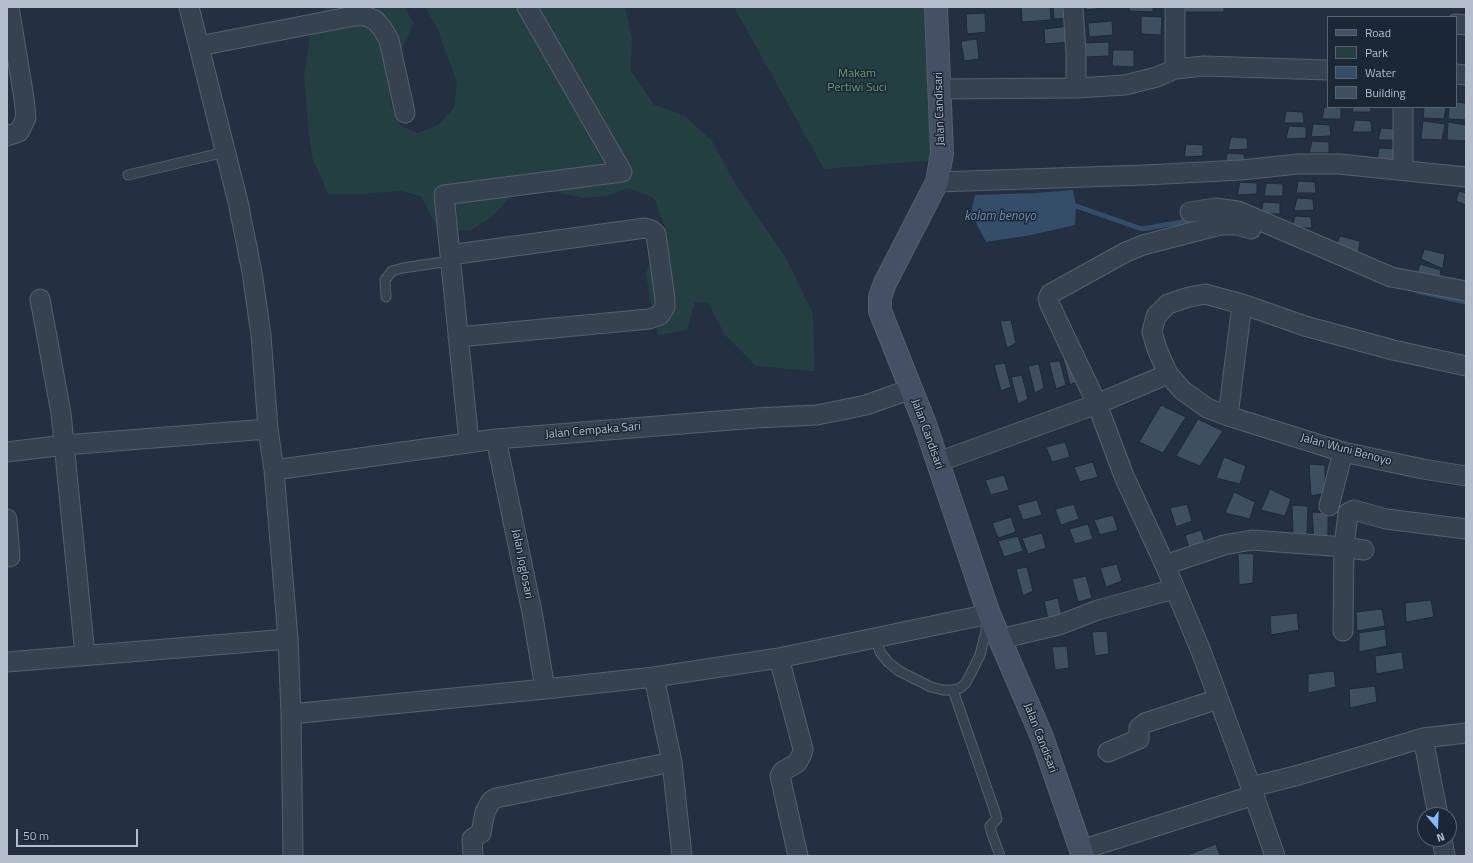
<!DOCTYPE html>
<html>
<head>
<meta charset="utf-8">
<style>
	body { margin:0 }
	#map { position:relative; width:1473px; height:863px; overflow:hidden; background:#223041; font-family:"Titillium Web",sans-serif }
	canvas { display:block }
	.frame { position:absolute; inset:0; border:8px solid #b3bdcb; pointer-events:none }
	.legend { position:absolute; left:1327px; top:16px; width:130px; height:92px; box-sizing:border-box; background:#1b2735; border:1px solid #586371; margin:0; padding:5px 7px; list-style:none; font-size:12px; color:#b3bdcb }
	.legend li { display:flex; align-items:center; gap:8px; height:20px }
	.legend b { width:20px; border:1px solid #586371 }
	.north { position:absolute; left:1417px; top:807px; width:40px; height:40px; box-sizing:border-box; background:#1b2735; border:1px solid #586371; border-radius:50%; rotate:161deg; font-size:11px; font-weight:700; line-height:16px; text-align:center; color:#b3bdcb }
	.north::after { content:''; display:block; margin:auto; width:14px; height:18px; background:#84b9ff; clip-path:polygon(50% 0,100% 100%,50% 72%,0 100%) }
	.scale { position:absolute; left:16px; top:829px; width:122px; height:18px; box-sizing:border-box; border:2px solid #b3bdcb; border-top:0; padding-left:5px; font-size:12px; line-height:14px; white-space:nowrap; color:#b3bdcb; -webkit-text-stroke:3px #1b2735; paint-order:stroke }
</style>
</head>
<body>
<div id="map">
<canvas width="1473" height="863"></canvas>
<div class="frame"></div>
<ul class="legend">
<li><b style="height:5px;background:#445164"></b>Road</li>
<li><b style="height:11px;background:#243f41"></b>Park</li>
<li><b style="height:11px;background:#344d69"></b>Water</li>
<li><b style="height:11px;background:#3e4f60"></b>Building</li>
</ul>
<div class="north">N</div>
<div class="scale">50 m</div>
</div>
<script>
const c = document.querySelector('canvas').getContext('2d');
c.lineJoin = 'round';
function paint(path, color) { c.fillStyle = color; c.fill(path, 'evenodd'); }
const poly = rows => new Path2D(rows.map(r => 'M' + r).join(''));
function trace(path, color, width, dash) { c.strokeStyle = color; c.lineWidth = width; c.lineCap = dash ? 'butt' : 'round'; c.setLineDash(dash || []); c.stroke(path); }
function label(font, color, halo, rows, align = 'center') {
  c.font = font + ' "Titillium Web",sans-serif'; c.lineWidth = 3; c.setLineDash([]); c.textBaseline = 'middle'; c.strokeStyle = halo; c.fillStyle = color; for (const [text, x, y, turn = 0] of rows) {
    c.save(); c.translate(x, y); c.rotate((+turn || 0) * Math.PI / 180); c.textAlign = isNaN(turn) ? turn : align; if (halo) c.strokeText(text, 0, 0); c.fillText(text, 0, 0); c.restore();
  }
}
paint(poly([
	[331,7,404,7,414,23,401,51,390,103,400,125,417,133,437,126,454,108,457,83,438,30,425,7,625,7,632,37,631,71,654,105,684,115,712,141,737,187,786,258,813,314,815,371,756,366,725,335,708,303,695,302,687,330,659,335,652,312,646,273,657,248,669,238,654,198,629,188,606,196,584,198,523,185,507,200,494,215,472,230,452,231,434,222,422,197,402,191,358,194,328,194,312,157,308,128,304,76,310,36,325,8],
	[734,7,924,7,935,160,824,169]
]), '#243f41');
paint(poly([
	[1073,190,1076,206,1075,225,1031,235,986,242,971,213,975,195,1035,193]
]), '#344d69');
trace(poly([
	[1076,206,1142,229,1194,220],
	[1417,291,1466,302]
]), '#344d69', 5);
const building = poly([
	[1021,7,1050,7,1051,20,1022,22,1021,7],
	[1053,7,1070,7,1071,18,1054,19,1053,7],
	[1086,7,1105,7,1105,8,1086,10,1086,7],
	[1129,7,1153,7,1153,12,1129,11,1129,7],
	[1181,7,1224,7,1224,12,1181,12,1181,7],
	[985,13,986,32,967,34,966,14,985,13],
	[1141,16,1162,17,1161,35,1141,34,1141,16],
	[1112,21,1113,35,1089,37,1088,23,1112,21],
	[1070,26,1071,42,1045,44,1044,29,1070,26],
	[977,39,979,59,964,61,961,41,977,39],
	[1109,42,1109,56,1086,57,1085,43,1109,42],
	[1113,50,1134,50,1134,67,1112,66,1113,50],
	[1456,102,1466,103,1466,120,1448,119,1449,107,1456,107,1456,102],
	[1324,107,1341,108,1341,119,1322,119,1324,107],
	[1353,107,1371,107,1371,112,1352,112,1353,107],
	[1424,107,1446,107,1444,119,1423,118,1424,107],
	[1286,111,1303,112,1304,123,1284,123,1286,111],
	[1355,120,1371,121,1372,132,1352,132,1355,120],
	[1423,121,1445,124,1442,140,1421,139,1423,121],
	[1448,122,1466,125,1466,141,1447,140,1448,122],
	[1313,124,1330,125,1331,136,1311,137,1313,124],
	[1289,126,1306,127,1306,138,1286,139,1289,126],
	[1381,128,1398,129,1398,140,1378,140,1381,128],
	[1231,137,1247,138,1248,149,1228,150,1231,137],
	[1312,141,1329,142,1329,153,1309,153,1312,141],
	[1186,144,1203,145,1203,156,1184,157,1186,144],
	[1379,148,1396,149,1396,160,1377,160,1379,148],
	[1227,153,1244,154,1245,165,1225,165,1227,153],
	[1298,181,1315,182,1316,193,1296,193,1298,181],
	[1240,182,1257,183,1257,194,1237,195,1240,182],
	[1266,183,1283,184,1283,196,1264,196,1266,183],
	[1459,191,1466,193,1466,205,1456,201,1459,191],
	[1297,198,1313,199,1314,210,1294,211,1297,198],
	[1263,202,1280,203,1280,214,1261,214,1263,202],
	[1295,216,1311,217,1312,228,1292,228,1295,216],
	[1340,236,1360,241,1358,256,1336,245,1340,236],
	[1424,249,1445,254,1443,269,1421,259,1424,249],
	[1420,264,1441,270,1439,284,1417,274,1420,264],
	[1011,320,1016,343,1007,348,1000,321,1011,320],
	[1074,357,1079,380,1070,385,1063,358,1074,357],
	[1060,361,1066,385,1056,389,1049,362,1060,361],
	[1005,363,1011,387,1001,391,994,365,1005,363],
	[1039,364,1044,388,1035,393,1028,366,1039,364],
	[1022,375,1028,399,1018,404,1011,377,1022,375],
	[1161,405,1186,417,1163,453,1139,442,1161,405],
	[1198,419,1223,431,1200,466,1176,456,1198,419],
	[1065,442,1070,457,1052,462,1046,447,1065,442],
	[1224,457,1246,466,1240,484,1216,478,1224,457],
	[1093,462,1098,477,1080,482,1074,467,1093,462],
	[1309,464,1325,465,1325,493,1311,496,1309,464],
	[1004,475,1009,490,991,495,985,480,1004,475],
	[1270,489,1291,499,1285,516,1261,510,1270,489],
	[1234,492,1255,502,1250,519,1225,513,1234,492],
	[1037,500,1042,515,1023,520,1017,505,1037,500],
	[1074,504,1079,519,1061,525,1055,509,1074,504],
	[1187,504,1192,521,1176,527,1170,508,1187,504],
	[1292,505,1308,506,1307,535,1293,537,1292,505],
	[1312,512,1328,513,1328,542,1314,544,1312,512],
	[1113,515,1118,530,1100,535,1094,520,1113,515],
	[1011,517,1016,532,998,538,992,523,1011,517],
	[1088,524,1093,539,1075,544,1069,529,1088,524],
	[1201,530,1207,548,1191,554,1185,535,1201,530],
	[1042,533,1046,548,1028,554,1022,538,1042,533],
	[1018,536,1023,551,1004,557,998,541,1018,536],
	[1238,553,1254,554,1253,583,1239,585,1238,553],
	[1117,564,1122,581,1106,587,1100,568,1117,564],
	[1027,567,1033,591,1023,596,1016,569,1027,567],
	[1086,576,1092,598,1078,602,1072,579,1086,576],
	[1058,598,1063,620,1049,623,1044,601,1058,598],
	[1431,600,1434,617,1406,622,1405,603,1431,600],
	[1382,609,1385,626,1357,631,1356,612,1382,609],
	[1297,613,1299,630,1271,635,1270,616,1297,613],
	[1385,629,1387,646,1359,652,1359,633,1385,629],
	[1107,631,1109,654,1095,656,1092,632,1107,631],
	[1067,646,1069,668,1055,670,1052,647,1067,646],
	[1402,652,1404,669,1376,674,1375,656,1402,652],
	[1334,671,1336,687,1308,693,1308,674,1334,671],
	[1375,686,1377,702,1350,708,1349,689,1375,686],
	[1216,844,1220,856,1185,856,1216,844]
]);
paint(building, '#3e4f60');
trace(building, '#1d2937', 1);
const lane = poly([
	[128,175,225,152],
	[386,297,385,280,392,271,403,268,450,261],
	[875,638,880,652,888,662,899,671,931,687,943,690,953,690,960,688,965,684,969,677,980,655,986,631,986,623],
	[953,690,995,812,997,819,990,826,991,831,1000,856]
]);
const street = poly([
	[189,7,238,202,252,272,261,335,268,429,274,470,288,639,291,714,293,856],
	[1073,7,1076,53,1076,88],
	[1175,7,1175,69],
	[1456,24,1466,25],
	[199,46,354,16,365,16,375,20,382,28,389,40,405,113],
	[1456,74,1466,75],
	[940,89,1076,88,1125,85,1157,77,1175,69,1204,66,1328,70],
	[1403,107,1403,170],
	[7,136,19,132,26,118,24,98,9,7],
	[937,182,1145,175,1241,170,1298,164,1339,164,1466,177],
	[1190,212,1215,208,1238,211,1391,277,1466,291],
	[450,255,645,228,651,230,656,234,665,299,665,307,660,315,649,319,458,337],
	[40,299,61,413,85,655],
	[1466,366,1393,350,1305,326,1242,304,1205,294,1189,297,1168,304,1156,316,1152,332,1157,349,1168,374,1182,390,1207,408,1228,416,1343,452,1423,469,1466,476],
	[1168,374,1097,404,1124,476,1165,565,1201,651,1251,787,1275,856],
	[1228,416,1242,304],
	[496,439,533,617,545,689],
	[469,443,444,195,622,172,527,7],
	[7,452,65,445,268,429],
	[938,462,1097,404,1050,305,1048,299,1050,294,1126,252,1143,245,1220,225,1237,225,1251,229],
	[274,470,496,439,756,418,817,415,866,405,911,389],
	[1329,506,1343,452],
	[7,519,10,557],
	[1165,565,1224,545,1252,540,1344,547,1364,550],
	[1343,631,1344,547,1348,513,1354,510,1386,519,1466,529],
	[1000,639,1059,625,1098,610,1174,589],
	[779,658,803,749,802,754,797,763,783,771,780,776,798,856],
	[7,662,288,639],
	[654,677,672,762,682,856],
	[291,714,545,689,654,677,779,658,989,614],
	[1423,738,1438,815],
	[1108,752,1139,739,1139,728,1145,723,1218,699],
	[1251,787,1299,775,1423,738,1466,733],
	[1442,839,1445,856],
	[1081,850,1254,795],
	[473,856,472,839,476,836,481,833,485,812,491,801,496,798,672,762]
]);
const secondary = poly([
	[936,7,942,153,937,182,885,283,880,297,880,311,925,424,989,614,1042,737,1083,856]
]);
trace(lane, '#54606e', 11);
trace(street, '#54606e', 21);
trace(secondary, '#54606e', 24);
trace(lane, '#364250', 9);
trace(street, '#364250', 19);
trace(secondary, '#445164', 22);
label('12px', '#689e72', '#1b2735', [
	["Makam",857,74],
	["Pertiwi Suci",857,88]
]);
label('12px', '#b3bdcb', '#1b2735', [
	["Jalan Candisari",940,109,-92],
	["Jalan Cempaka Sari",593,431,-5],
	["Jalan Candisari",927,434,70],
	["Jalan Wuni Benoyo",1346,450,15],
	["Jalan Joglosari",522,564,79],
	["Jalan Candisari",1040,738,69]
]);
label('italic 13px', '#708fb1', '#1b2735', [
	["kolam benoyo",1000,217]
]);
</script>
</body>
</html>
